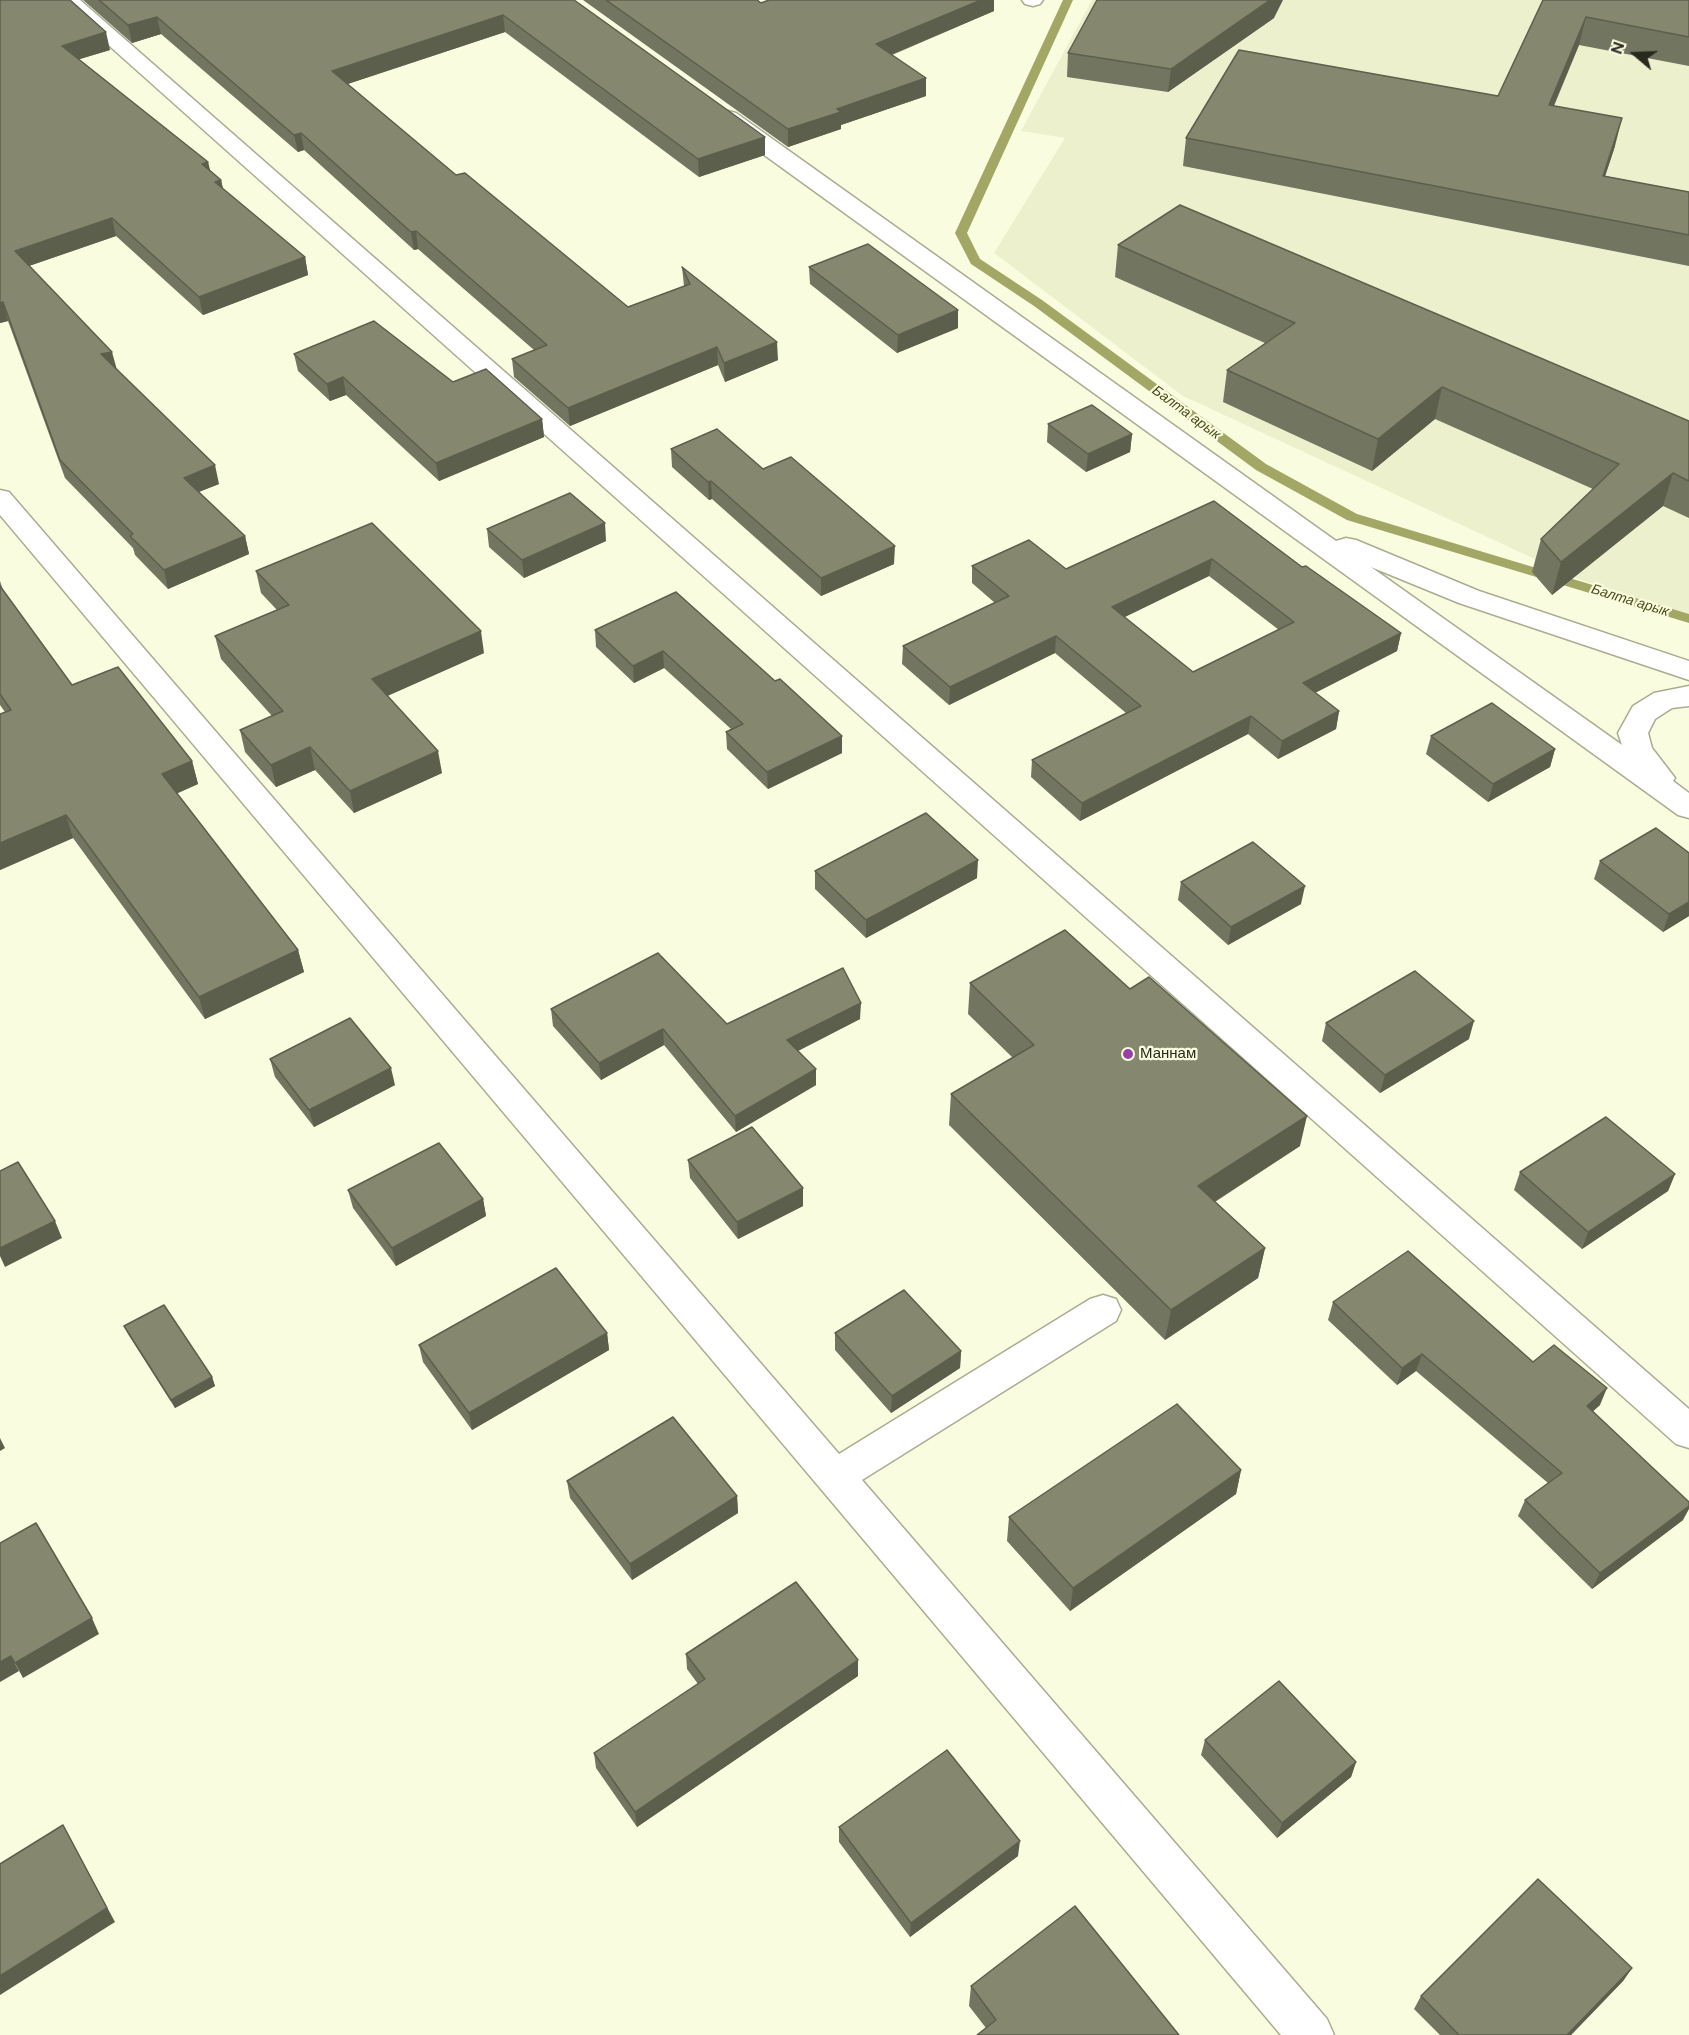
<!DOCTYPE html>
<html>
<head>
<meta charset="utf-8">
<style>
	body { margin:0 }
	#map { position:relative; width:1689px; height:2035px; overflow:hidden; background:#fafcdf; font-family:"DM Sans",sans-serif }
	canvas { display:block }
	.north { position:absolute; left:1605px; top:24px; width:60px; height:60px; -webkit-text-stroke:4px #fafcdf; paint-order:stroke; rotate:289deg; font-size:16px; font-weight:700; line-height:24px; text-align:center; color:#292a1f }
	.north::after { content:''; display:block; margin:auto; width:21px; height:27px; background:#292a1f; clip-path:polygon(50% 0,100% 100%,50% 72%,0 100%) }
</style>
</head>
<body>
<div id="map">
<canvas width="1689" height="2035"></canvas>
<div class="north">N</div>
</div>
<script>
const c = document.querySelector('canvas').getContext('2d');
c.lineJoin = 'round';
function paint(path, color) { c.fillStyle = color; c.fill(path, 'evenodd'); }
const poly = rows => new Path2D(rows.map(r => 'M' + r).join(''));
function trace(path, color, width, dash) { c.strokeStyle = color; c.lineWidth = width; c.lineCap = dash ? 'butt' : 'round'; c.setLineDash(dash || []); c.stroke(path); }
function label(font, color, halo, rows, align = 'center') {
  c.font = font + ' "DM Sans",sans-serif'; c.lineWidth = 4.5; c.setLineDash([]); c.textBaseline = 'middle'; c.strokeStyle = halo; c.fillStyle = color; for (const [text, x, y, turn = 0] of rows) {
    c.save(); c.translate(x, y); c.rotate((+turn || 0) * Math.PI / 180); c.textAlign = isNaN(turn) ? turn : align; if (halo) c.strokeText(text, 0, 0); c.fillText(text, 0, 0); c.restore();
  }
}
paint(poly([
	[1092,0,1689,0,1689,615,1578,579,1183,396,994,253,1065,138,1021,131]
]), '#edf0cc');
paint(poly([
	[1063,0,1073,0,967,233,980,259,1042,300,1266,464,1357,514,1689,614,1689,623,1347,520,1256,470,1034,306,971,264,955,233,1063,0]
]), '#a3a766');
const minor = poly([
	[58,0,80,0,1689,1409,1689,1448,1676,1444,58,0],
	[1022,0,1043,0,1040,4,1033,6,1025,4,1022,0],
	[728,111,736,113,1336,541,1346,538,1356,540,1479,591,1689,661,1689,680,1459,603,1371,567,1622,745,1618,733,1633,706,1654,693,1689,686,1689,706,1672,708,1655,719,1648,733,1652,748,1675,778,1673,781,1689,793,1689,818,1678,815,720,123,717,118,720,113,728,111],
	[0,490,9,492,839,1454,1090,1299,1103,1295,1116,1299,1121,1310,1116,1321,862,1480,1327,2019,1334,2035,1281,2035,0,515,0,490]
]);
trace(minor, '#aaac91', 3);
paint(minor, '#fff');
paint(poly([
	[0,0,110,50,79,59,208,162,210,170,221,180,223,189,305,257,308,275,203,315,116,236,29,266,117,370,219,484,199,492,245,536,249,554,168,589,135,555,133,548,65,478,8,321,0,323],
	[83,0,574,0,765,155,699,177,505,32,348,84,456,175,628,307,684,286,682,267,778,360,725,382,718,365,570,426,514,377,512,359,534,350,418,249,414,250,304,150,298,152,161,34,132,43],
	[583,0,757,0,761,3,994,11,892,55,926,96,841,125,841,129,788,147],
	[1543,0,1689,0,1689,66,1579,45,1554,106,1615,146,1605,176,1689,192,1689,266,1183,166,1186,138,1498,96],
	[1274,18,1168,92,1067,77,1068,53],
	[1118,245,1689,421,1689,518,1663,506,1552,595,1532,572,1541,539,1593,489,1435,419,1372,471,1223,402,1227,370,1265,343,1115,277],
	[809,267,958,328,897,353,810,284],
	[294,354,453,382,542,419,544,437,439,481,346,395,330,401,298,371],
	[1048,424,1132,434,1130,452,1086,472,1047,442],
	[671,449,763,469,894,564,821,596,712,499,709,500,672,467],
	[1214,501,1302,567,1401,633,1397,651,1315,693,1339,711,1336,729,1278,759,1248,734,1080,821,1031,777,1032,760,1126,713,1055,653,949,705,902,664,903,646,995,603,972,583,972,566,1066,569],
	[1209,576,1279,630,1193,672,1125,617],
	[487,529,606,541,524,578,489,547],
	[256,571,484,653,387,696,442,773,354,813,315,770,276,787,245,752,240,730,272,716,221,659,215,636,277,610,261,593],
	[0,581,3,590,72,685,192,761,198,784,176,794,298,950,304,972,205,1019,73,838,0,870,0,714,5,712,0,705],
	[676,592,842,753,768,789,727,749,726,732,731,729,664,668,634,683,596,647,595,630],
	[1431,736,1555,749,1550,767,1488,802,1426,754],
	[1600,861,1689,916,1663,932,1594,879],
	[815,871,977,878,866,938,815,889],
	[1181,882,1301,904,1228,945,1178,900],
	[970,983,1300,1146,1215,1202,1265,1248,1258,1278,1165,1340,949,1125,951,1094,1013,1058,968,1014],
	[551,1009,727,1024,860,1019,798,1051,816,1085,736,1132,664,1045,601,1080,553,1026],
	[1326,1023,1469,1039,1380,1093,1322,1041],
	[270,1059,395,1085,314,1127,275,1077],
	[688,1160,803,1206,738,1239,690,1178],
	[1520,1172,1675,1174,1668,1191,1582,1249,1514,1190],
	[348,1190,483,1199,486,1216,396,1266,353,1208],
	[1333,1302,1533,1362,1600,1405,1593,1411,1683,1520,1592,1589,1518,1516,1525,1500,1548,1483,1416,1371,1397,1385,1328,1320],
	[124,1326,212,1377,215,1386,175,1408,128,1334],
	[607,1333,609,1350,472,1430,423,1362,419,1345],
	[835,1333,961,1351,960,1368,891,1413,835,1350],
	[1241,1470,1236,1494,1070,1611,1007,1541,1009,1517],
	[567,1481,737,1496,738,1513,632,1580,570,1498],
	[686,1654,858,1676,637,1827,596,1768,594,1753,698,1684,687,1669],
	[1205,1740,1356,1762,1351,1777,1277,1838,1201,1755],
	[839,1827,1018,1856,910,1937,839,1842],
	[1632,1968,1623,1981,1571,2035,1440,2035,1414,2009,1421,1996],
	[971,1986,1179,2035,986,2028,969,2006]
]), '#72755f');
paint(poly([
	[981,0,994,0,994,11,876,61,876,44],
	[1270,0,1283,0,1274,18,1168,92,1171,69],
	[503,15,505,32,335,88,332,71],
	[157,17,161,34,132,43,128,25],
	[1586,17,1579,45,1542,133,1549,105],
	[106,32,110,50,67,63,62,46],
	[926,78,926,96,841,125,841,129,788,147,788,129,837,109],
	[1622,118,1615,146,1596,204,1603,176],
	[301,133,304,150,298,152,294,135],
	[765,137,765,155,699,177,698,159],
	[208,162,212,180,202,164],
	[221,180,225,198,215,182],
	[112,218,116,236,20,269,15,251],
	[416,231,418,249,414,250,411,232],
	[305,257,308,275,203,315,199,297],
	[3,302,8,321,0,323,0,303],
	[958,310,958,328,897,353,898,335],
	[777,342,778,360,725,382,724,363],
	[717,347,718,365,570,426,568,408],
	[112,352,117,370,101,354],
	[343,377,346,395,330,401,327,384],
	[1442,387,1435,419,1372,471,1378,439],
	[542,419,544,437,439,481,436,463],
	[1132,434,1130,452,1086,472,1088,454],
	[215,465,219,484,188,496,184,478],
	[1673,473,1663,506,1552,595,1561,562],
	[711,481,712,499,709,500,708,482],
	[605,523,606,541,524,578,522,560],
	[245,536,249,554,168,589,164,570],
	[895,546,894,564,821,596,821,578],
	[1212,559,1209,576,1110,624,1112,607],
	[481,631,484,653,376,701,372,679],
	[1401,633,1397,651,1299,701,1303,683],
	[1056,636,1055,653,949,705,950,687],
	[663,651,664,668,634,683,633,666],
	[1339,711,1336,729,1278,759,1282,741],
	[1251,716,1248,734,1080,821,1082,803],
	[842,736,842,753,768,789,767,772],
	[310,747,315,770,276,787,271,765],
	[1555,749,1550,767,1488,802,1493,784],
	[438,751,442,773,354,813,350,791],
	[192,761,198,784,168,797,162,774],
	[66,815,73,838,0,870,0,843],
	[978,860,977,878,866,938,866,920],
	[1305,886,1301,904,1228,945,1231,927],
	[1689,902,1689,916,1663,932,1669,914],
	[298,950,304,972,205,1019,199,997],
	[861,1003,860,1019,788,1056,787,1040],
	[1474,1021,1469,1039,1380,1093,1385,1075],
	[663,1029,664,1045,601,1080,599,1063],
	[391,1068,395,1085,314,1127,309,1110],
	[816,1069,816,1085,736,1132,735,1116],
	[1307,1116,1300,1146,1192,1216,1198,1186],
	[1675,1174,1668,1191,1582,1249,1588,1232],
	[803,1188,803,1206,738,1239,737,1222],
	[483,1199,486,1216,396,1266,392,1248],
	[55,1221,62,1238,5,1267,0,1256,0,1248],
	[1265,1248,1258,1278,1165,1340,1171,1310],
	[607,1333,609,1350,472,1430,469,1413],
	[961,1351,960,1368,891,1413,892,1396],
	[1422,1354,1416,1371,1397,1385,1402,1368],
	[212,1377,215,1386,175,1408,171,1400],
	[1607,1388,1600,1405,1580,1423,1587,1406],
	[0,1438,5,1448,0,1451],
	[1241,1470,1236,1494,1070,1611,1073,1588],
	[737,1496,738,1513,632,1580,630,1564],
	[1689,1506,1689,1509,1683,1520,1592,1589,1600,1573],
	[92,1618,99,1634,23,1678,15,1663],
	[11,1656,19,1671,0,1682,0,1662],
	[858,1660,858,1676,637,1827,635,1812],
	[1356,1762,1351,1777,1277,1838,1282,1823],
	[63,1825,115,1922,0,1995,0,1976],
	[1020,1841,1018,1856,910,1937,911,1923],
	[1632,1968,1623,1981,1571,2035,1567,2035]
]), '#5d5f4d');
const building = poly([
	[0,0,70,0,106,32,62,46,208,162,202,164,221,180,215,182,305,257,199,297,112,218,15,251,112,352,101,354,215,465,184,478,245,536,164,570,130,536,133,534,60,460,3,302,0,303,0,0],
	[99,0,574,0,765,137,698,159,503,15,332,71,456,175,465,173,628,307,690,284,682,267,777,342,724,363,717,347,568,408,512,359,547,345,416,231,411,232,301,133,294,135,157,17,128,25,99,0],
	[606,0,757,0,761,3,769,0,981,0,876,44,926,78,837,109,841,112,788,129,606,0],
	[1097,0,1270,0,1171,69,1068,53,1097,0],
	[1543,0,1689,0,1689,37,1586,17,1549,105,1622,118,1603,176,1689,192,1689,235,1186,138,1239,50,1498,96,1543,0],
	[1180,205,1689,421,1689,481,1673,473,1561,562,1541,539,1619,464,1442,387,1378,439,1227,370,1295,323,1118,245,1180,205],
	[868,244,958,310,898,335,809,267,868,244],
	[374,321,453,382,486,369,542,419,436,463,343,377,327,384,294,354,374,321],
	[1092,405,1132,434,1088,454,1048,424,1092,405],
	[717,429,763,469,791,457,895,546,821,578,711,481,708,482,671,449,717,429],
	[570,493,605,523,522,560,487,529,570,493],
	[1214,501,1302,567,1306,566,1401,633,1303,683,1339,711,1282,741,1251,716,1082,803,1032,760,1141,706,1056,636,950,687,903,646,1009,596,972,566,1029,540,1066,569,1214,501],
	[1212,559,1294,622,1193,672,1112,607,1212,559],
	[372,523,481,631,372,679,438,751,350,791,310,747,271,765,240,730,283,711,215,636,289,605,256,571,372,523],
	[0,586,72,685,118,667,192,761,162,774,298,950,199,997,66,815,0,843,0,714,11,710,0,694,0,586],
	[676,592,775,681,780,679,842,736,767,772,726,732,743,724,663,651,633,666,595,630,676,592],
	[1492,703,1555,749,1493,784,1431,736,1492,703],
	[926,813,978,860,866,920,815,871,926,813],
	[1656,828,1689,853,1689,902,1669,914,1600,861,1656,828],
	[1253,842,1305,886,1231,927,1181,882,1253,842],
	[1065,930,1130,989,1149,977,1307,1116,1198,1186,1265,1248,1171,1310,951,1094,1034,1045,970,983,1065,930],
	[658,953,727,1024,843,968,861,1003,787,1040,816,1069,735,1116,663,1029,599,1063,551,1009,658,953],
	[1415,971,1474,1021,1385,1075,1326,1023,1415,971],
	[350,1018,391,1068,309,1110,270,1059,350,1018],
	[1606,1117,1675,1174,1588,1232,1520,1172,1606,1117],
	[752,1127,803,1188,737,1222,688,1160,752,1127],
	[439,1143,483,1199,392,1248,348,1190,439,1143],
	[18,1162,55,1221,0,1248,0,1171,18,1162],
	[1408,1251,1533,1362,1554,1345,1607,1388,1587,1406,1689,1502,1689,1506,1600,1573,1525,1500,1562,1473,1422,1354,1402,1368,1333,1302,1408,1251],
	[556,1268,607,1333,469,1413,419,1345,556,1268],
	[904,1290,961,1351,892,1396,835,1333,904,1290],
	[164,1305,212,1377,171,1400,124,1326,164,1305],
	[1177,1404,1241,1470,1073,1588,1009,1517,1177,1404],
	[673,1417,737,1496,630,1564,567,1481,673,1417],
	[36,1523,92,1618,15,1663,11,1656,0,1662,0,1543,36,1523],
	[796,1582,858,1660,635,1812,594,1753,705,1679,686,1654,796,1582],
	[1279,1681,1356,1762,1282,1823,1205,1740,1279,1681],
	[947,1750,1020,1841,911,1923,839,1827,947,1750],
	[63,1825,107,1908,0,1976,0,1864,63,1825],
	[1538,1879,1632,1968,1567,2035,1459,2035,1421,1996,1538,1879],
	[1075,1906,1179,2035,977,2035,996,2020,971,1986,1075,1906]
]);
paint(building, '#85886e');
trace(building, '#5d5f4d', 1.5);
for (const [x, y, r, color] of [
	[1128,1054,6,"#9a3faa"]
]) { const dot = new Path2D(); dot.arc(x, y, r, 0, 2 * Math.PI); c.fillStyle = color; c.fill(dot); trace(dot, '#fafcdf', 2); }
label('italic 14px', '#4c4e1d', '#fafcdf', [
	["Балта арык",1186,413,36],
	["Балта арык",1630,601,17]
]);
label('15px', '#292a1f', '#fafcdf', [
	["Маннам",1140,1054]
], 'left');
</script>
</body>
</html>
